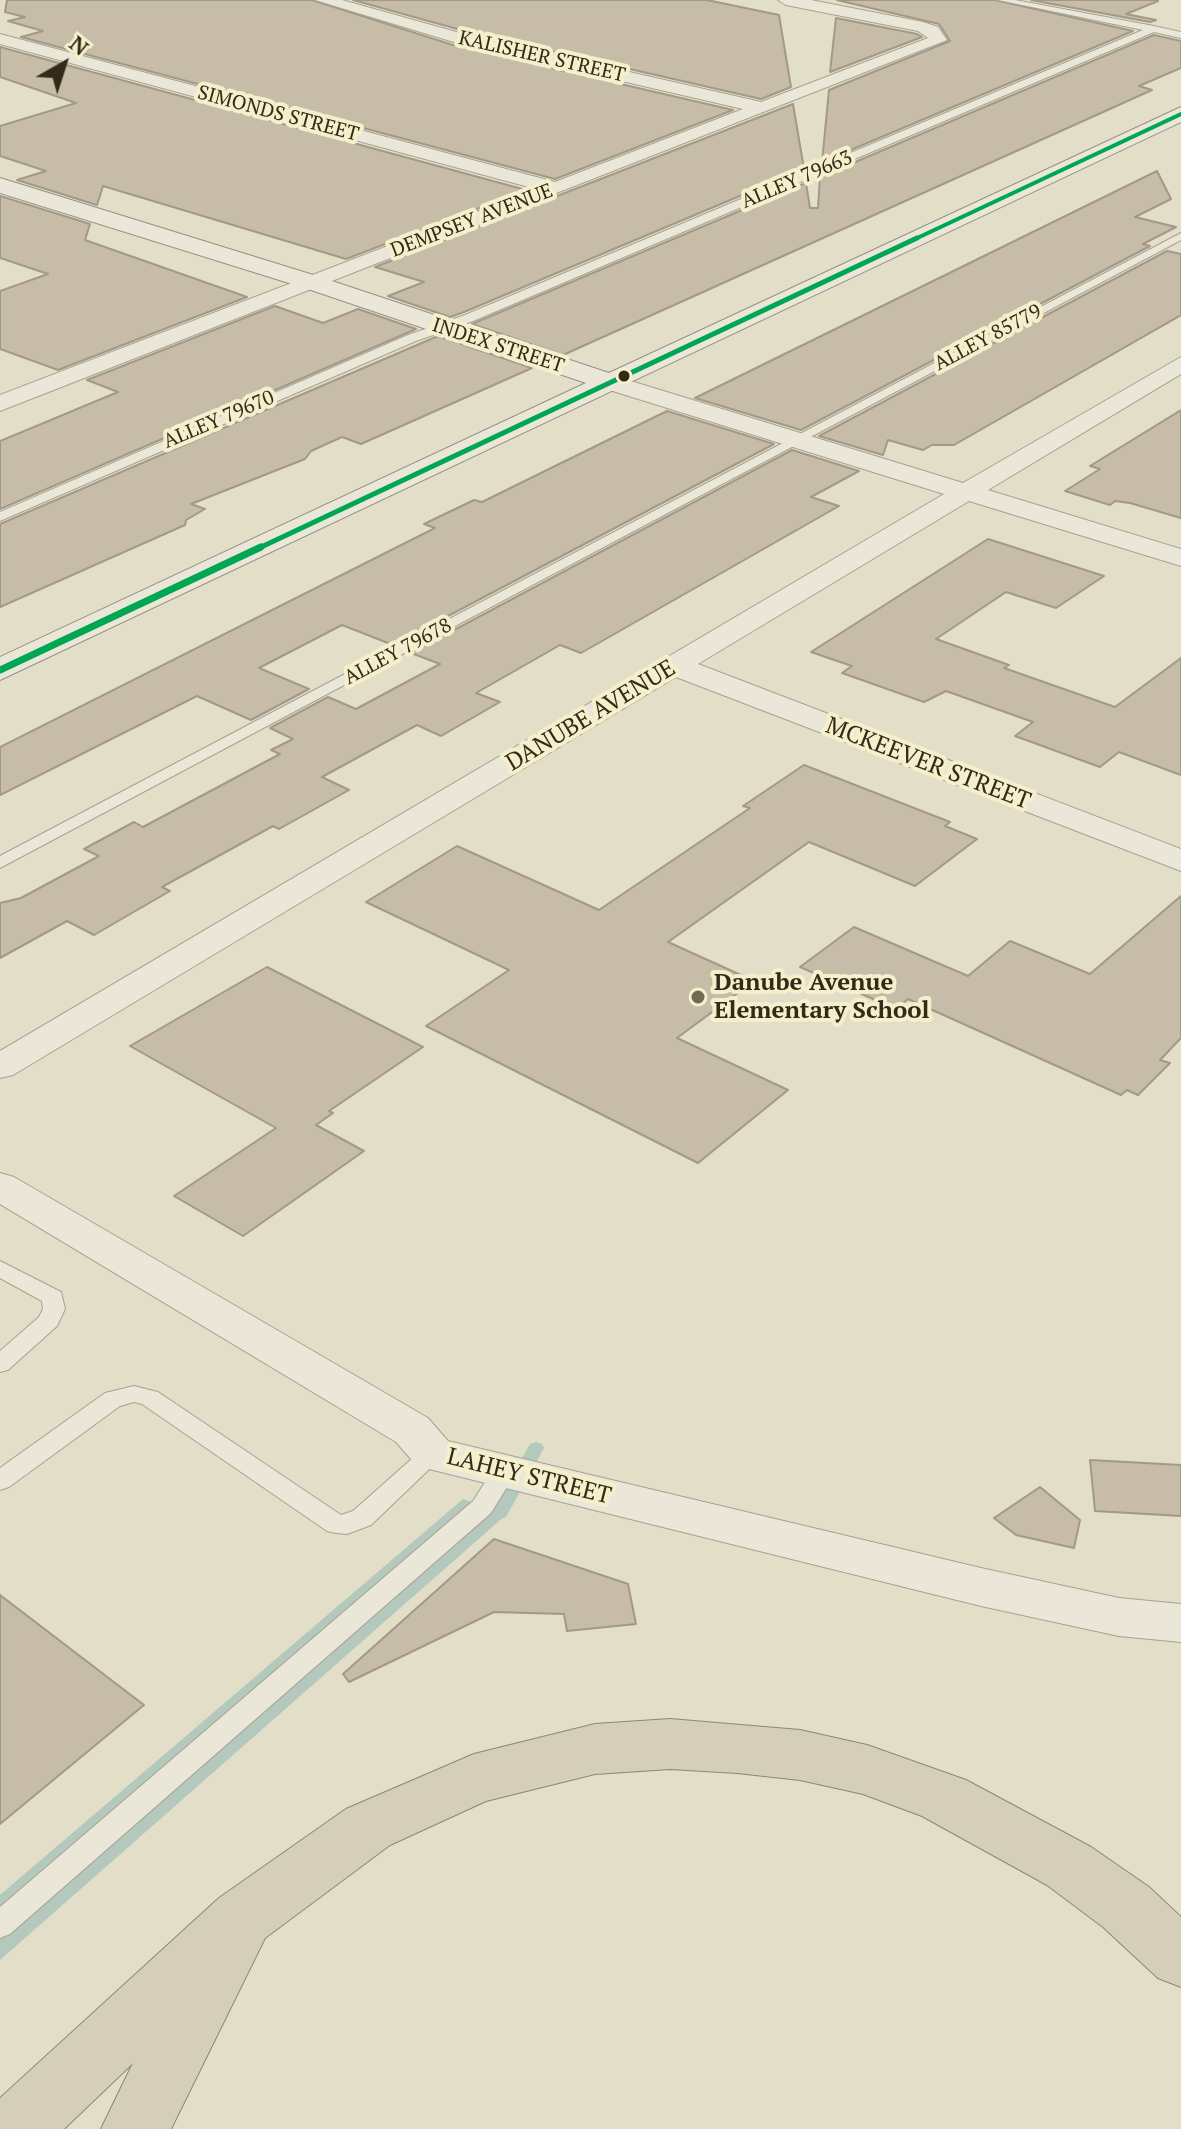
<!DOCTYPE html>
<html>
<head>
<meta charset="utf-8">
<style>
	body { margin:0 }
	#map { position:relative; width:1181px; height:2129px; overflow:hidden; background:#e2dec7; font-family:"PT Serif",serif }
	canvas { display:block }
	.north { position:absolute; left:24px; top:24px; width:80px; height:80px; -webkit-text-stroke:6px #f6efcb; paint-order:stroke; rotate:39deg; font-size:22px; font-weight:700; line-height:32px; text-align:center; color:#342a1a }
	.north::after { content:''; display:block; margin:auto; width:28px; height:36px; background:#342a1a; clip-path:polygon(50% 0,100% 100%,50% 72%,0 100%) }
</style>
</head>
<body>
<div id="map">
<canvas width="1181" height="2129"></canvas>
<div class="north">N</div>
</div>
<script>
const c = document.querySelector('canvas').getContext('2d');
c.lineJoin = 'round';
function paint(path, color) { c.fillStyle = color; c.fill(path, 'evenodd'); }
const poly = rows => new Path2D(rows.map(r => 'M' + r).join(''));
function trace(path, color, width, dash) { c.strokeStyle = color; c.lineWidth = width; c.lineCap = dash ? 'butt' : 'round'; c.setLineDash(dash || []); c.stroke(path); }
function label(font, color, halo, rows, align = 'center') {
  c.font = font + ' "PT Serif",serif'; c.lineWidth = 8; c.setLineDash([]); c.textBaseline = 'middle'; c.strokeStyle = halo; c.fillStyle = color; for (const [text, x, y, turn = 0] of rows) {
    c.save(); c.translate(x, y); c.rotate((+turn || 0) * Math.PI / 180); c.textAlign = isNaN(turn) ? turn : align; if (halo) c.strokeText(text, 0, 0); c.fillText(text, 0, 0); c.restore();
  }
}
paint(poly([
	[463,1499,507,1514,0,1960,0,1895]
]), '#b4c8be');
paint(poly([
	[536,1442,542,1444,544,1448,506,1517,484,1525,478,1524,475,1519,478,1514,494,1507,530,1444,536,1442]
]), '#b4c8be');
const building = poly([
	[7,0,312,0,456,46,733,110,555,179,21,37,43,31,8,21,25,17,5,12,7,0],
	[353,0,707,0,779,15,791,87,761,99,468,32,353,0],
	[837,0,995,0,1133,31,822,162,829,90,950,41,939,24,837,0],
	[1031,0,1158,0,1158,1,1126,14,1156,20,1150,22,1031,0],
	[836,18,917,34,922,37,830,72,836,18],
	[1154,35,1181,41,1181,68,1139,86,1152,90,563,355,472,324,806,183,810,208,818,208,820,177,1154,35],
	[0,47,526,190,346,259,103,186,97,205,17,180,46,171,0,156,0,126,76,103,0,77,0,47],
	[793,104,804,169,464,312,450,317,388,296,424,282,375,267,793,104],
	[1157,171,1171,199,1135,217,1176,227,1143,244,1150,246,801,430,695,398,1157,171],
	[0,196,90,224,85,240,247,297,58,370,0,349,0,291,48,274,0,258,0,196],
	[1167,251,1181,254,1181,315,954,445,932,445,923,450,888,440,883,455,819,436,1167,251],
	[275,306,323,323,358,309,416,329,0,509,0,441,118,392,87,380,275,306],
	[438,336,532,368,361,444,342,437,311,451,305,459,191,504,205,509,186,520,185,525,0,607,0,524,438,336],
	[1181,410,1181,518,1130,503,1115,501,1110,505,1065,491,1100,469,1090,466,1181,410],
	[667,411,774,444,393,645,342,625,259,668,309,689,251,720,197,696,0,795,0,747,435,528,424,524,474,500,482,502,667,411],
	[792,450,859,471,811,497,839,506,581,653,560,645,476,693,500,702,441,736,417,725,322,777,349,790,279,829,273,826,162,887,170,891,94,935,67,921,0,958,0,903,21,898,99,856,84,849,134,822,143,827,280,754,271,750,293,739,270,728,328,697,356,709,440,664,411,653,792,450],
	[988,539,1104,576,1056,608,1006,592,936,639,1009,665,1004,668,1115,707,1181,658,1181,775,1119,752,1100,767,1015,736,1033,722,946,691,924,702,842,673,852,666,811,652,988,539],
	[804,765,950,822,945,826,977,839,915,886,809,842,668,942,754,981,677,1038,788,1090,698,1163,426,1026,509,970,366,902,457,846,599,910,750,808,743,806,804,765],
	[1181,896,1181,1038,1160,1060,1170,1063,1138,1095,1127,1090,1121,1095,908,999,896,1009,800,967,854,927,968,976,1010,941,1090,974,1181,896],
	[267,967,423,1047,329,1111,333,1113,316,1125,364,1151,243,1236,174,1196,276,1128,130,1046,267,967],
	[1090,1460,1181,1465,1181,1516,1095,1511,1090,1460],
	[1040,1487,1080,1520,1074,1548,1016,1535,994,1518,1040,1487],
	[494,1539,628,1584,636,1624,567,1631,564,1614,494,1612,349,1682,343,1674,494,1539],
	[0,1595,144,1705,0,1824,0,1595]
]);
paint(building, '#c6bca8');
trace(building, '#a29987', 2);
const lane = poly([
	[998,0,1015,0,1154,26,1181,32,1181,38,1154,32,473,321,416,341,0,521,0,512,408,335,465,315,1143,30,998,0],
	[1181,233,1181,240,0,868,0,856,1181,233],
	[0,1261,61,1292,65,1309,57,1326,8,1370,0,1372,0,1351,39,1317,43,1309,42,1301,0,1278,0,1261],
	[134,1386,158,1392,341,1515,353,1511,424,1448,433,1445,442,1448,445,1454,371,1525,347,1534,336,1533,327,1531,142,1404,134,1402,120,1406,9,1487,0,1490,0,1468,105,1393,134,1386],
	[505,1462,514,1465,517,1471,491,1513,10,1934,0,1938,0,1907,473,1501,496,1465,505,1462]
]);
const street = poly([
	[315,0,342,0,467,35,761,102,928,38,918,31,786,5,778,0,811,0,923,22,938,27,947,40,0,411,0,395,536,189,0,44,0,34,555,182,743,109,457,43,315,0],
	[1181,357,1181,374,988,490,1181,549,1181,566,969,501,698,664,1181,849,1181,871,676,677,13,1075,0,1078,0,1051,944,494,603,388,600,383,603,378,621,378,963,483,1181,357],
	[0,1173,14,1177,428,1418,448,1441,981,1568,1119,1598,1181,1604,1181,1642,1119,1636,981,1606,417,1466,396,1442,0,1204,0,1173]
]);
const secondary = poly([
	[1181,107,1181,122,0,680,0,657,586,383,305,288,0,193,0,178,323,278,609,373,1181,107]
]);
const highway = poly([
	[670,1719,800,1730,867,1745,966,1780,1091,1847,1149,1887,1181,1917,1181,1987,1158,1978,1103,1927,1047,1885,922,1816,863,1794,800,1780,737,1773,670,1769,595,1774,486,1801,390,1845,265,1938,171,2129,101,2129,133,2063,64,2129,0,2129,0,2098,219,1898,346,1809,474,1754,595,1724,670,1719]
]);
trace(lane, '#a7a291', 2);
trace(street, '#a7a291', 2);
trace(secondary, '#969181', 2);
trace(highway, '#8c8778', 2);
paint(lane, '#eae7d9');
paint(street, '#eae7d9');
paint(secondary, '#eae7d9');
paint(highway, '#d5ceb8');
trace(poly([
	[913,240,1181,114]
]), '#00a651', 4);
trace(poly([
	[257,549,917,238]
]), '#00a651', 5);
trace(poly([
	[0,670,261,547]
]), '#00a651', 7);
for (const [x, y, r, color] of [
	[624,376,7,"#342a1a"],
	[698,997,8,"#716957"]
]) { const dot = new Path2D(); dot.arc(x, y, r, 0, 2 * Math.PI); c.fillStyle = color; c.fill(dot); trace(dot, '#f6efcb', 3); }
label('20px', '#342a1a', '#f6efcb', [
	["KALISHER STREET",542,57,13],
	["SIMONDS STREET",278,114,15],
	["ALLEY 79663",797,180,-23],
	["DEMPSEY AVENUE",472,221,-21],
	["ALLEY 85779",988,338,-28],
	["INDEX STREET",498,346,18],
	["ALLEY 79670",219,420,-23],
	["ALLEY 79678",398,652,-28]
]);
label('24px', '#342a1a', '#f6efcb', [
	["DANUBE AVENUE",591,716,-31],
	["MCKEEVER STREET",928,764,21],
	["LAHEY STREET",529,1477,14]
]);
label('bold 24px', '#342a1a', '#f6efcb', [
	["Danube Avenue",714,983],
	["Elementary School",714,1011]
], 'left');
</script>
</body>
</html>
